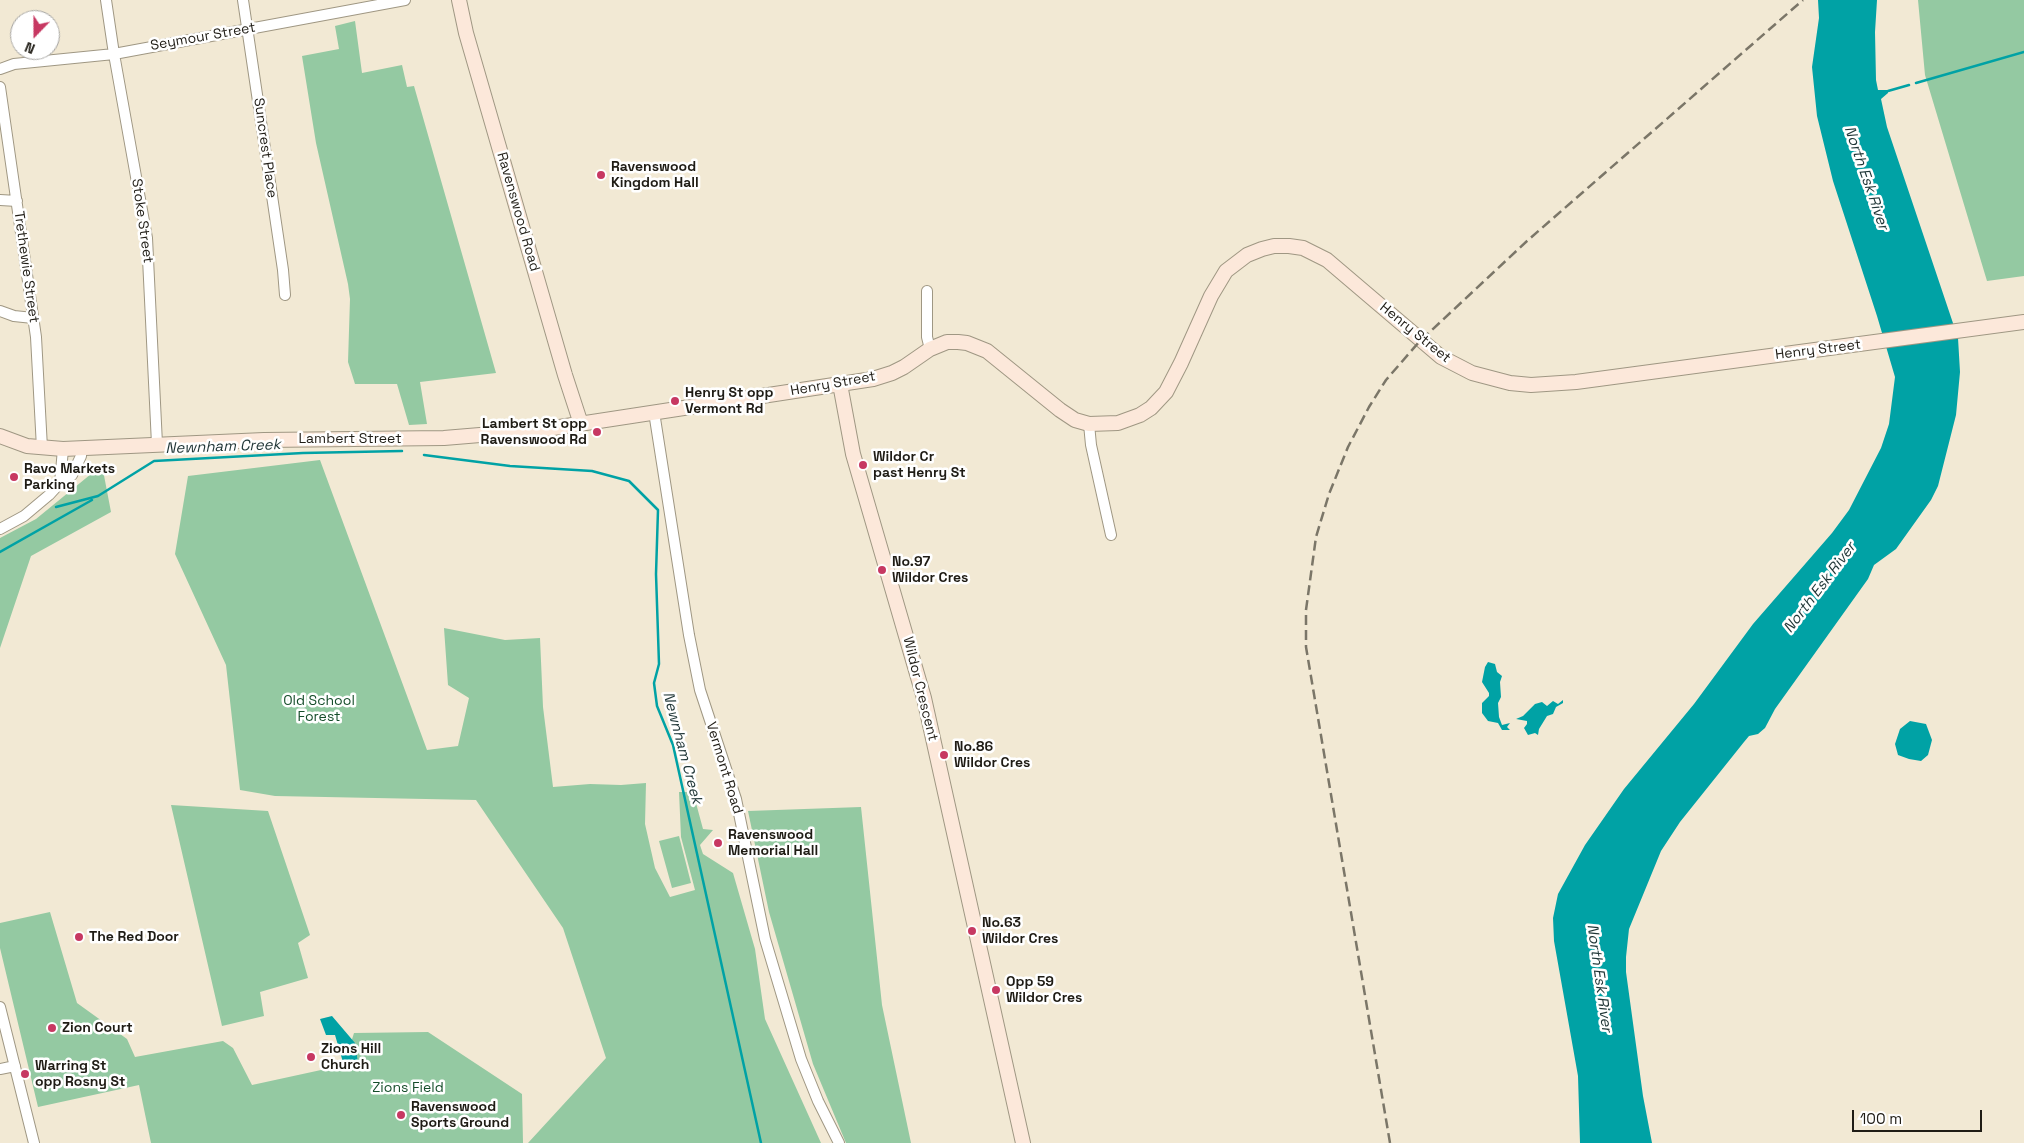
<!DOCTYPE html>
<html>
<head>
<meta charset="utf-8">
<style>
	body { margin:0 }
	#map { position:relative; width:2024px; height:1143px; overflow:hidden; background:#f2e9d4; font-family:"Space Grotesk",sans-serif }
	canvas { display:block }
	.north { position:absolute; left:10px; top:10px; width:50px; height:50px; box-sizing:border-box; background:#fff; border:1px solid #a5a4a1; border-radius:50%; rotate:202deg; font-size:14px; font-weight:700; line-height:20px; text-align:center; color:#1f1c15 }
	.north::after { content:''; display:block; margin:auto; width:18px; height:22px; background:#c73862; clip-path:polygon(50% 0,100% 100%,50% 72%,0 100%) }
	.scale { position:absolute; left:1852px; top:1110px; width:130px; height:22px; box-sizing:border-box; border:2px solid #1f1c15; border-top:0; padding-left:6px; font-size:15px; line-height:18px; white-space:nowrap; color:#1f1c15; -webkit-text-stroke:4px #fff; paint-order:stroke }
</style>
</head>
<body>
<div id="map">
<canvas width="2024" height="1143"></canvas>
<div class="north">N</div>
<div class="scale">100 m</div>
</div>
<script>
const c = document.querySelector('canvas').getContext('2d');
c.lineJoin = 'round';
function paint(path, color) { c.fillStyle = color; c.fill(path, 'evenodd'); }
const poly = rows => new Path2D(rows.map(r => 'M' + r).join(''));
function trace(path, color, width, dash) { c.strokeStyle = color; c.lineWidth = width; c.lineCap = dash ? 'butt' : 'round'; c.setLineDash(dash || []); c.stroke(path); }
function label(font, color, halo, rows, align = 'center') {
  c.font = font + ' "Space Grotesk",sans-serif'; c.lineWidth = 5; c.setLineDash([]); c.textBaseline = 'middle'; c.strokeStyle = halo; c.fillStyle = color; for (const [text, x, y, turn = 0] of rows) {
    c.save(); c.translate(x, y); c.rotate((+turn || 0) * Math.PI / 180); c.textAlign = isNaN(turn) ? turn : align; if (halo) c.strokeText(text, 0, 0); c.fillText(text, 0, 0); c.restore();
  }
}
paint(poly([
	[1918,0,2024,0,2024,276,1987,281,1925,75],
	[355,21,362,73,402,65,407,87,414,86,496,373,420,382,427,424,409,425,397,384,355,384,348,362,350,299,348,284,316,143,302,56,339,49,335,26],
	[320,460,427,750,458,746,469,698,448,685,444,628,505,640,540,638,543,707,553,787,590,784,621,785,646,783,645,824,655,868,670,897,695,890,681,837,679,792,693,792,703,829,713,830,700,845,703,854,733,873,755,949,765,1019,821,1143,528,1143,606,1058,563,928,476,800,275,796,240,790,226,665,175,554,188,476],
	[102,465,111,512,31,556,0,648,0,538,36,519],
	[171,805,268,811,310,935,298,943,308,978,260,992,264,1016,222,1026],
	[861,807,882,1005,911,1143,846,1143,813,1064,769,912,748,811],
	[679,836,691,883,672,888,659,841],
	[50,912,77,1003,127,1039,135,1057,223,1041,233,1048,252,1085,344,1065,354,1033,428,1032,522,1094,523,1143,151,1143,139,1085,38,1107,0,948,0,923]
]), '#94c9a2');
paint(poly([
	[1818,0,1877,0,1875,32,1876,80,1878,90,1888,90,1888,93,1881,99,1887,127,1958,338,1960,372,1956,415,1938,486,1931,500,1896,549,1874,565,1868,579,1775,709,1765,728,1758,734,1749,736,1744,742,1680,822,1661,851,1629,929,1626,957,1626,972,1643,1096,1652,1143,1580,1143,1578,1076,1554,941,1553,918,1558,894,1585,845,1624,789,1694,704,1753,624,1832,533,1849,510,1881,448,1889,424,1895,377,1877,316,1833,181,1817,116,1812,67,1819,18],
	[1488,662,1495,664,1497,672,1502,676,1500,682,1501,697,1498,703,1499,717,1502,725,1510,723,1507,727,1510,730,1502,730,1498,723,1488,721,1482,713,1482,703,1489,696,1489,693,1482,682,1485,667],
	[1563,700,1563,703,1556,707,1553,714,1547,716,1539,729,1538,735,1535,733,1528,735,1524,728,1527,724,1527,721,1516,719,1523,716,1535,704,1542,702,1547,706,1553,701,1558,704],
	[1910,721,1926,724,1932,740,1928,755,1921,761,1909,759,1898,755,1895,744,1900,729],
	[332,1016,355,1043,358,1063,352,1067,345,1069,335,1035,326,1035,320,1019]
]), '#00a2a5');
trace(poly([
	[1916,83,2024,52],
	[1888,91,1909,85],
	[424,455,510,466,592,471,629,481,658,510,656,574,659,664,654,683,657,706,673,745,761,1143],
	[56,507,98,496,154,461,303,453,402,451],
	[0,552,92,500]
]), '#00a2a5', 2.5);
const street = poly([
	[106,0,114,54,147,238,157,444],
	[243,0,283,270,285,295],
	[0,69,14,64,114,54,405,0],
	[0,87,36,337,42,448],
	[0,200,17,201],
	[927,291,927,337,930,349],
	[0,311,14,316,33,318],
	[654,412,689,635,700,690,736,799,765,939,801,1059,818,1101,839,1143],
	[1089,424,1091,445,1111,535],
	[60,483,63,449],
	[0,529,24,516,49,495,60,483,72,475,81,456,81,449],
	[0,1007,34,1143],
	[0,1069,15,1066]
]);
const secondary = poly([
	[459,0,466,33,565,375,581,424],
	[840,384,853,454,924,698,1023,1143],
	[0,436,27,446,63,449,264,440,444,438,540,430,873,379,892,373,904,367,930,349,947,342,958,342,967,343,987,351,1060,410,1075,420,1089,424,1118,423,1140,415,1151,408,1166,392,1181,363,1211,296,1226,271,1247,255,1262,249,1274,246,1289,246,1303,248,1327,260,1441,357,1472,373,1510,383,1531,385,1576,382,2024,322]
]);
trace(street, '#9f9783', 12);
trace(secondary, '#9f9783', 16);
trace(street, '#fff', 10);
trace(secondary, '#fce8da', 14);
trace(poly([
	[1390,1143,1306,647,1306,610,1316,537,1329,494,1348,447,1369,407,1386,380,1419,342,1527,241,1803,0]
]), '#7b7668', 2.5, [10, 5]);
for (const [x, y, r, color] of [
	[601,175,5,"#c73862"],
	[675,401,5,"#c73862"],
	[597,432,5,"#c73862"],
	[863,465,5,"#c73862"],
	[14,477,5,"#c73862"],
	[882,570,5,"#c73862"],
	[944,755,5,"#c73862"],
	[718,843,5,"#c73862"],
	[972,931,5,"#c73862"],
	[79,937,5,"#c73862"],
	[996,990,5,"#c73862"],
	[52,1028,5,"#c73862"],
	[311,1057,5,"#c73862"],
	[25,1074,5,"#c73862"],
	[401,1115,5,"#c73862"]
]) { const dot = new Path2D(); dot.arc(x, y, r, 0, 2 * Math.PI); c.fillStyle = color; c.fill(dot); trace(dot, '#fff', 2); }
label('14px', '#1f1c15', '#fff', [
	["Seymour Street",203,37,-10],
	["Suncrest Place",265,148,82],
	["Ravenswood Road",518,212,74],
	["Stoke Street",142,221,82],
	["Trethewie Street",26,267,82],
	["Henry Street",1415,333,39],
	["Henry Street",1818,350,-7],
	["Henry Street",833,384,-10],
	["Lambert Street",350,439],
	["Wildor Crescent",920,689,76],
	["Vermont Road",724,768,73]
]);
label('bold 14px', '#1f1c15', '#fff', [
	["Ravenswood",611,167],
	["Kingdom Hall",611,183],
	["Henry St opp",685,393],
	["Vermont Rd",685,409],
	["Lambert St opp",587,424,"right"],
	["Ravenswood Rd",587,440,"right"],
	["Wildor Cr",873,457],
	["past Henry St",873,473],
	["Ravo Markets",24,469],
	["Parking",24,485],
	["No.97",892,562],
	["Wildor Cres",892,578],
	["No.86",954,747],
	["Wildor Cres",954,763],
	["Ravenswood",728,835],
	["Memorial Hall",728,851],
	["No.63",982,923],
	["Wildor Cres",982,939],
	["The Red Door",89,937],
	["Opp 59",1006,982],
	["Wildor Cres",1006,998],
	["Zion Court",62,1028],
	["Zions Hill",321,1049],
	["Church",321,1065],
	["Warring St",35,1066],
	["opp Rosny St",35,1082],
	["Ravenswood",411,1107],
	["Sports Ground",411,1123]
], 'left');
label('14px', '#154d2a', '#fff', [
	["Old School",319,701],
	["Forest",319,717],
	["Zions Field",408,1088]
]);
label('italic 15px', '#1f3536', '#fff', [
	["North Esk River",1866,178,71],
	["Newnham Creek",223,447,-2],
	["North Esk River",1820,588,-53],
	["Newnham Creek",682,748,75],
	["North Esk River",1599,978,82]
]);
</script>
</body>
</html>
